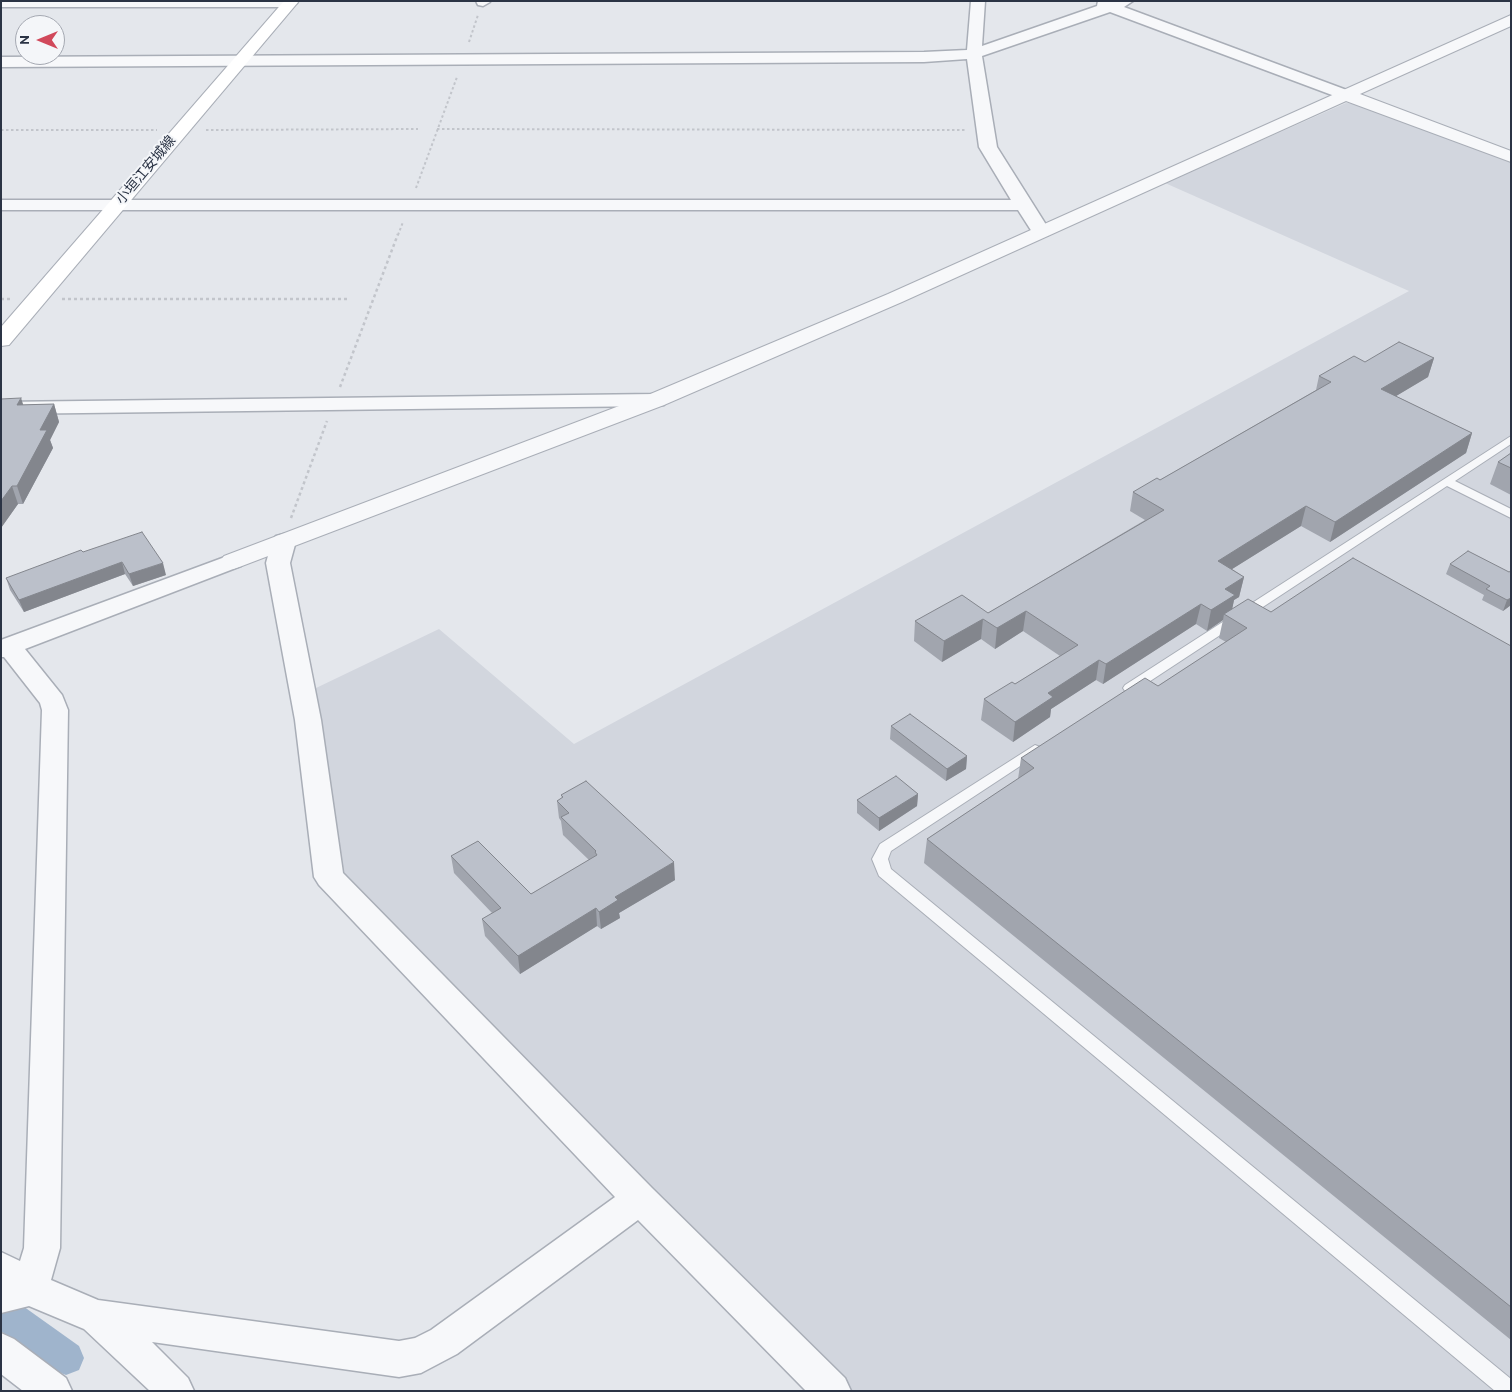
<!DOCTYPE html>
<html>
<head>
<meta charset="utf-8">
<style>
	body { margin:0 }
	#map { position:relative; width:1512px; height:1392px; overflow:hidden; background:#e4e7ec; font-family:Overpass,sans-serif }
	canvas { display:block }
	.frame { position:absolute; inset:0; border:2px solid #2b3445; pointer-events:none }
	.north { position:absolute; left:15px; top:15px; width:50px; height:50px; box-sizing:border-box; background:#f4f6f9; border:1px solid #a4a8b1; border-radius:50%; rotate:270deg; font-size:14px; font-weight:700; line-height:20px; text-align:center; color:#2b3445 }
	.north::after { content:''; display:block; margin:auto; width:18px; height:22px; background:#d1495b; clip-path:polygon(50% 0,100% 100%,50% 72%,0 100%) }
</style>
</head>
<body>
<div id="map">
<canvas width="1512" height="1392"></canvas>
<div class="frame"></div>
<div class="north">N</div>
</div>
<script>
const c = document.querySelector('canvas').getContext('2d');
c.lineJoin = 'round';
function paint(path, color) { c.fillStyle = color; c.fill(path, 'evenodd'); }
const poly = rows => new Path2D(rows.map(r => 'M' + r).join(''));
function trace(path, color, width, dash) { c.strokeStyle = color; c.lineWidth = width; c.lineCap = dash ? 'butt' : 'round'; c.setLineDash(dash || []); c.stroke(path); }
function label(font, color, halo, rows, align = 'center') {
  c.font = font + ' Overpass,"Noto Sans JP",sans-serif'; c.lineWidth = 4; c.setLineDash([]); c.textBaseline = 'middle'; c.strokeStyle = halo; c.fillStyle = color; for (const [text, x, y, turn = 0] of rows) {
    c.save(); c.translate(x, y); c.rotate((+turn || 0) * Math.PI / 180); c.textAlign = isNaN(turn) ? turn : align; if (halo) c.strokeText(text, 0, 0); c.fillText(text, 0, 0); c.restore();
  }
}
paint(poly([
	[1346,103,1356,104,1511,161,1511,1391,848,1391,588,1122,340,872,314,689,439,629,574,744,1409,291,1165,183]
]), '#d2d6de');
paint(poly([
	[1,1294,13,1299,79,1346,84,1358,79,1370,66,1375,53,1370,1,1331,1,1294]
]), '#9fb4cc');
const service = poly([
	[1511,436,1511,444,1455,481,1511,509,1511,518,1447,486,1135,691,1125,691,1123,688,1125,685,1511,436],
	[1035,745,1040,747,1042,750,1040,753,891,851,888,859,891,869,1511,1379,1511,1391,1495,1391,879,876,872,859,880,844,1035,745]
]);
const minor = poly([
	[1,1,296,1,297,3,290,7,1,7,1,1],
	[476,1,490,1,490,2,483,6,478,5,476,1],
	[971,1,985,1,982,46,1097,6,1098,1,1133,1,1124,7,1352,92,1354,95,1352,98,1340,98,1110,12,982,56,997,147,1050,231,1048,235,1041,237,1034,235,1018,210,1,210,1,200,1011,200,979,147,967,59,924,62,1,67,1,57,924,52,967,50,971,1],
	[656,394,664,395,667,400,664,405,656,406,1,414,1,402,656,394],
	[284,534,292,536,296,541,290,563,321,720,343,873,652,1188,845,1378,851,1391,806,1391,638,1220,457,1354,421,1373,399,1377,152,1342,188,1378,194,1391,150,1391,84,1329,29,1306,1,1313,1,1252,20,1261,24,1248,42,710,40,703,4,657,1,657,1,640,233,554,241,556,245,561,241,566,25,649,62,695,68,710,60,1248,51,1280,98,1300,399,1341,415,1338,431,1330,615,1197,319,885,314,877,295,720,266,563,272,541,276,536,284,534],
	[1,1333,14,1339,66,1378,72,1391,23,1391,1,1374,1,1333]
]);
const tertiary = poly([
	[1511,15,1511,26,1360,94,1511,151,1511,162,1346,101,902,302,664,405,242,566,233,569,224,566,220,561,224,556,648,395,888,294,1511,15]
]);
const secondary = poly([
	[284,1,299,1,9,345,1,346,1,327,284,1]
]);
trace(service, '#a9aeb7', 2);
trace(minor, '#a9aeb7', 3);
trace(tertiary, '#a9aeb7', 2);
trace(secondary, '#a9aeb7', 2);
trace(poly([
	[469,42,478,15],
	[437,129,966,130],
	[1,130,157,130],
	[206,130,418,129],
	[416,188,457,77],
	[398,235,403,222]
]), '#c2c5cb', 2, [2.5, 2.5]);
trace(poly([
	[1,299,11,299],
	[62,299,350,299],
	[340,387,398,234],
	[291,518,327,421]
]), '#c2c5cb', 2.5, [3, 3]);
paint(service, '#f7f8fa');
paint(minor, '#f7f8fa');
paint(tertiary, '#f7f8fa');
paint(secondary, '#fff');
paint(poly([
	[1434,358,1428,377,1396,396,1472,433,1466,453,1330,542,1301,526,1232,569,1244,577,1239,597,1234,600,1232,609,1271,612,1511,646,1511,1340,924,863,927,839,1018,779,1021,758,1158,686,1226,642,1219,638,1223,620,1207,631,1196,624,1103,684,1096,680,1051,709,1050,717,1013,742,981,720,984,699,1015,684,1060,656,1023,631,995,649,981,639,942,662,914,641,915,621,988,613,1145,520,1130,511,1133,492,1160,480,1316,390,1319,376,1365,362],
	[1,399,23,405,54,404,59,422,50,440,53,448,23,504,18,504,1,528],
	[1511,453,1511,495,1490,484,1498,462],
	[83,552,166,575,133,586,125,574,24,612,10,590,6,578],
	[1450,564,1509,572,1511,605,1503,611,1482,600,1484,595,1446,574],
	[891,726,967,756,966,769,946,781,890,739],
	[918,794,917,806,879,831,857,813,857,800],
	[561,795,675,880,619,913,620,918,601,929,597,926,520,974,485,936,482,919,492,913,454,873,451,856,531,894,589,860,563,835,561,821,559,818,557,801,562,798]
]), '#a1a5ae');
paint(poly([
	[1434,358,1428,377,1376,408,1381,389],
	[21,398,27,416,17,405],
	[54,404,59,422,50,440,53,448,23,504,17,486,40,430],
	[1472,433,1466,453,1330,542,1335,522],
	[12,486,18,504,1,528,1,501],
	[1306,506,1301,526,1213,581,1218,561],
	[122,562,125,574,24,612,19,600],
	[163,563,166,575,133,586,129,574],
	[1244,577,1239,597,1234,600,1231,615,1224,614,1223,620,1207,631,1211,610,1225,589],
	[1511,598,1511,605,1503,611,1507,600],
	[1201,604,1196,624,1103,684,1106,664],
	[1026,611,1023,631,995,649,997,628],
	[983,619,981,639,942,662,944,641],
	[1099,660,1096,680,1051,709,1050,717,1013,742,1015,722,1048,693],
	[967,756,966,769,946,781,947,769],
	[918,794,917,806,879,831,879,818],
	[674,862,675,880,619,913,620,918,601,929,599,912,615,897],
	[596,908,597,926,520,974,518,956]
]), '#83868d');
const building = poly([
	[1399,342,1434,358,1381,389,1472,433,1335,522,1306,506,1218,561,1244,577,1225,589,1235,595,1211,610,1201,604,1106,664,1099,660,1048,693,1053,697,1015,722,984,699,1012,682,1015,684,1078,645,1026,611,997,628,983,619,944,641,915,621,962,595,988,613,1164,510,1133,492,1157,478,1160,480,1331,382,1319,376,1354,356,1365,362,1399,342],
	[21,398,17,405,54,404,40,430,47,430,17,486,12,486,1,501,1,399,21,398],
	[1511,453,1511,468,1498,462,1511,453],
	[142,532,163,563,129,574,122,562,19,600,6,578,81,550,83,552,142,532],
	[1468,551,1509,572,1511,571,1511,598,1507,600,1486,589,1490,586,1450,564,1468,551],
	[1353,558,1511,646,1511,1307,927,839,1034,768,1021,758,1145,678,1158,686,1247,628,1224,614,1248,599,1271,612,1353,558],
	[910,714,967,756,947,769,891,726,910,714],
	[896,776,918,794,879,818,857,800,896,776],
	[586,781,674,862,615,897,618,900,599,912,596,908,518,956,482,919,501,908,451,856,478,841,531,894,597,855,595,852,596,851,561,817,569,813,557,801,563,797,561,795,586,781]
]);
paint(building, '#bbc0ca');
trace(building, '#83868d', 1);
label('14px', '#2b3445', '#f4f6f9', [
	["小垣江安城線",147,171,-50]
]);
</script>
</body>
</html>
